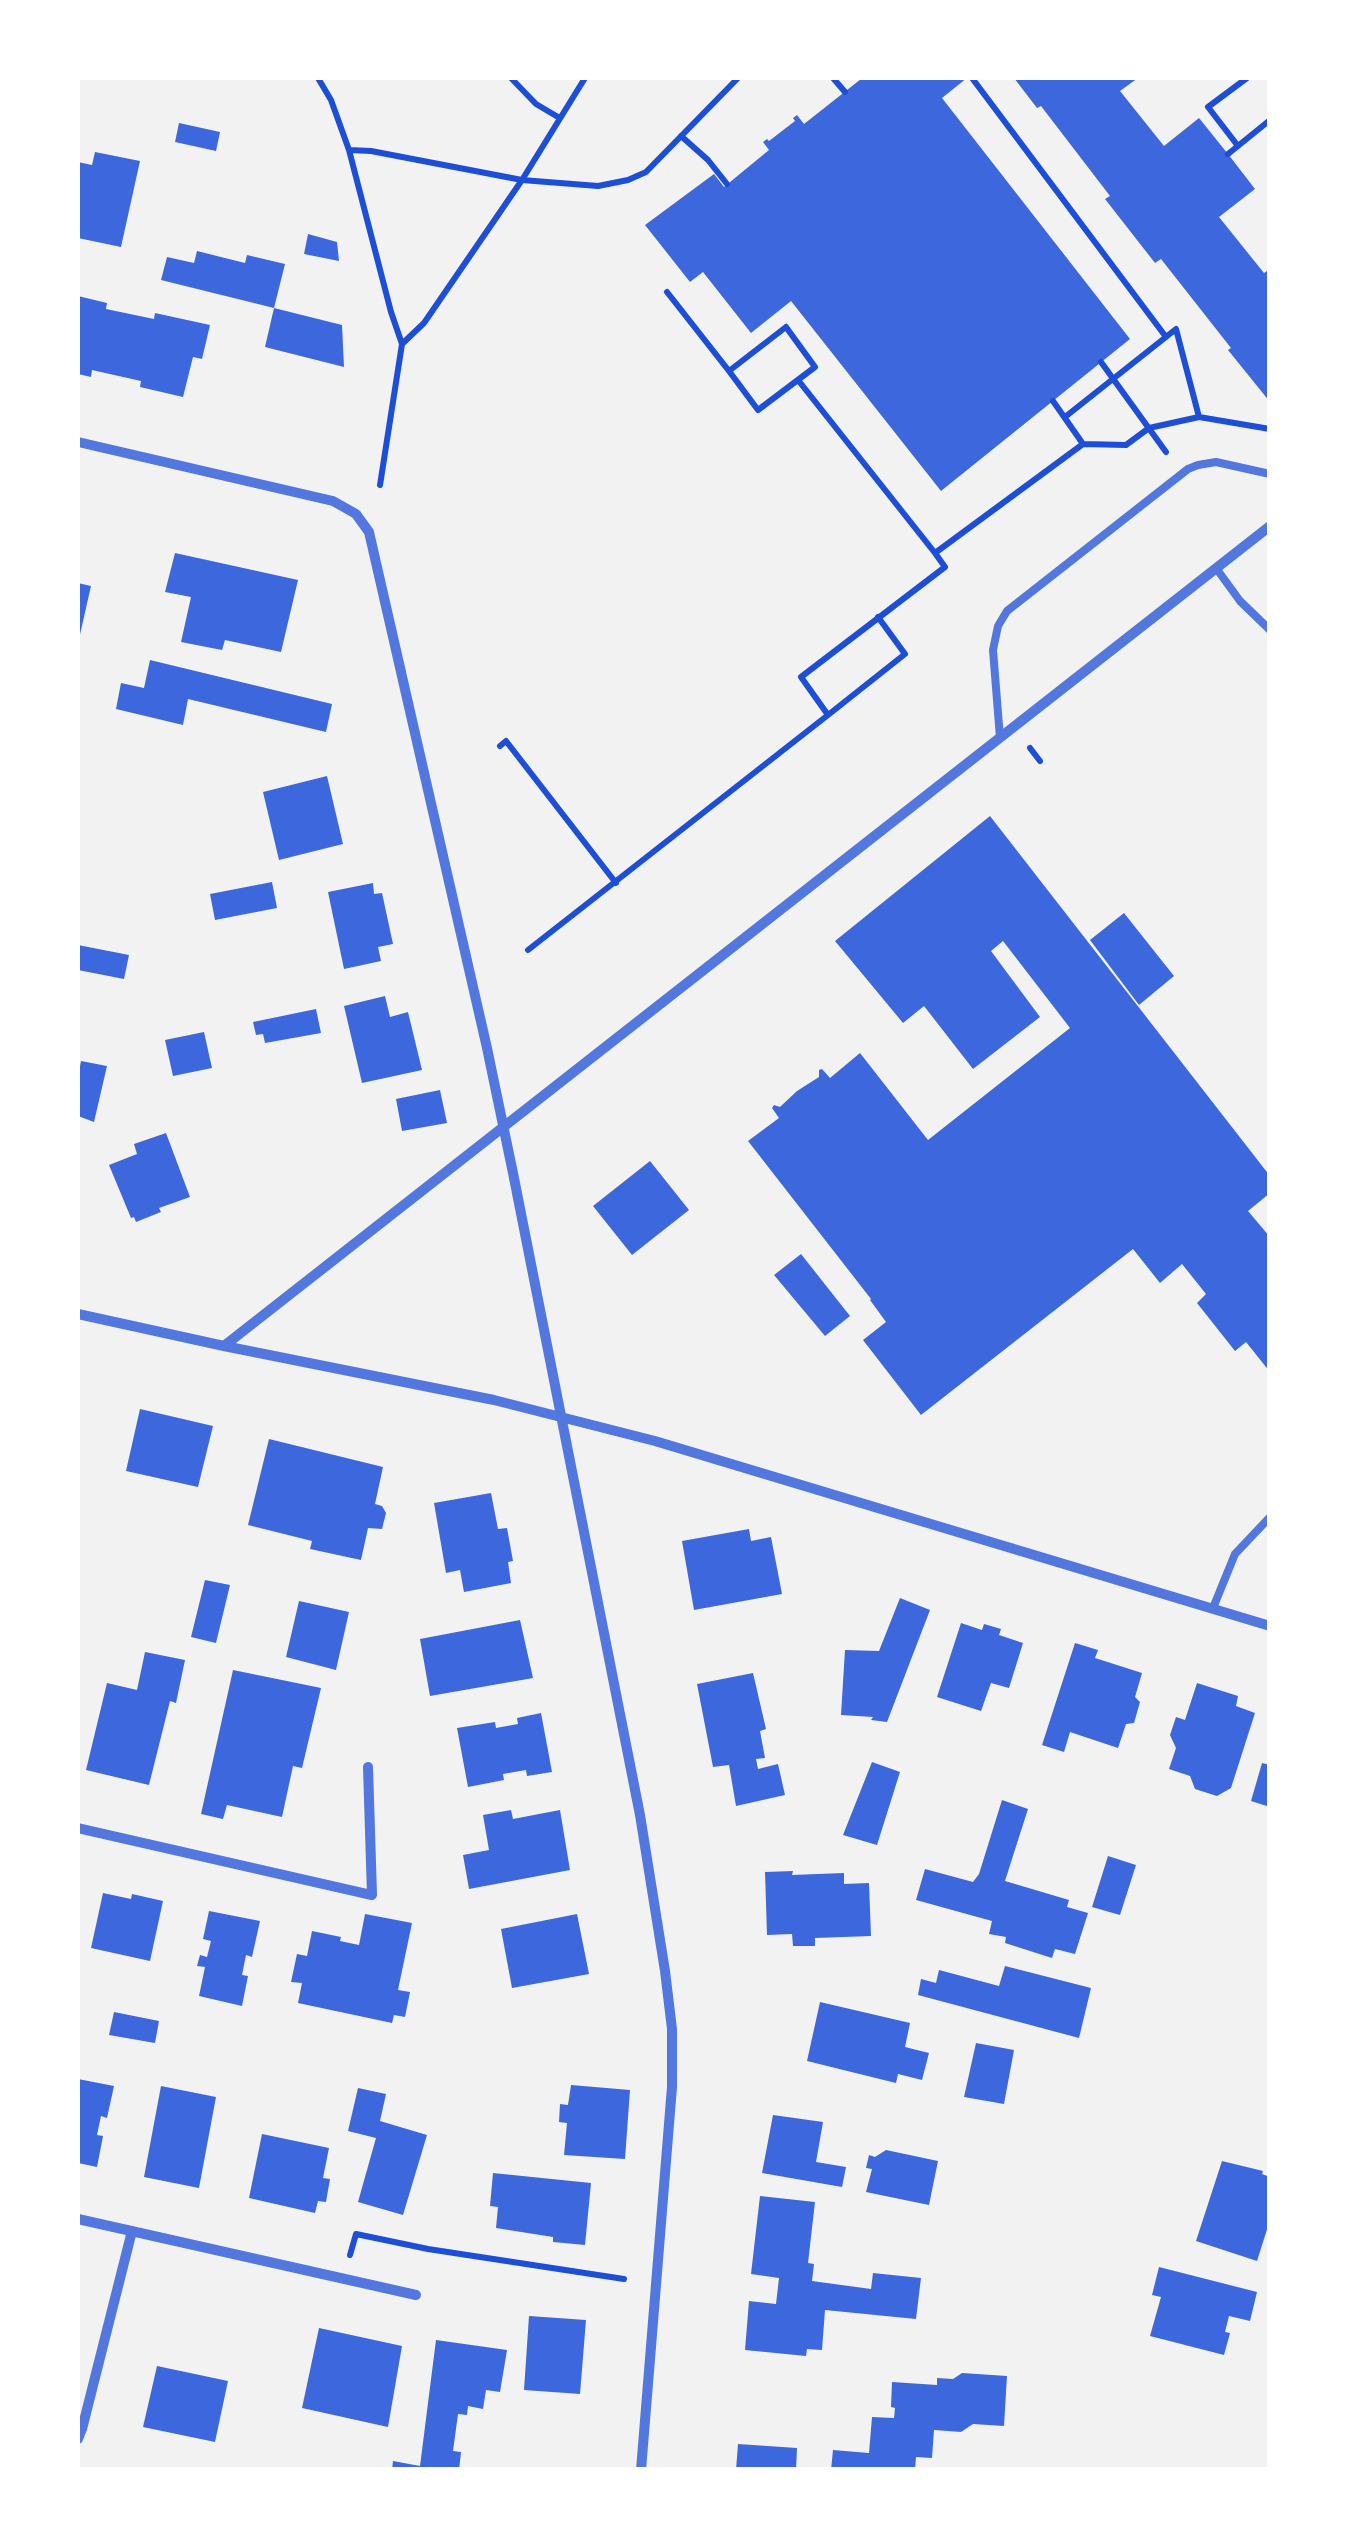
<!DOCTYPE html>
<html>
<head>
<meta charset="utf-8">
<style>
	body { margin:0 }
	#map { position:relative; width:1347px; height:2547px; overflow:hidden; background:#f2f2f2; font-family:"Roboto Serif",serif }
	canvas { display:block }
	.frame { position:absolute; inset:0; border:80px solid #fff; pointer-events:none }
</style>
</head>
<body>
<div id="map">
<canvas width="1347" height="2547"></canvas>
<div class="frame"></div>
</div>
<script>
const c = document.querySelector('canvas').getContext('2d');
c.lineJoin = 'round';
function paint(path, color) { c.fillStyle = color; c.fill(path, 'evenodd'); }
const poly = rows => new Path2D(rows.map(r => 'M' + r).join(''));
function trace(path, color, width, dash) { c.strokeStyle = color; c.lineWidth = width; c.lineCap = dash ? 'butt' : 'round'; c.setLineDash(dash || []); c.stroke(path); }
paint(poly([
	[860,78,967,78,942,98,1130,339,941,491,791,301,751,333,703,272,690,282,645,225,714,174,724,187,769,150,763,142,767,139,769,141,795,121,793,118,797,115,804,124,861,79],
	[1014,78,1138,78,1120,91,1164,146,1199,118,1228,154,1255,189,1219,217,1264,273,1270,269,1270,402,1228,350,1231,348,1161,259,1155,263,1105,199,1110,196,1041,106,1037,108],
	[179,123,220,132,216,151,175,142],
	[95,152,140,161,121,247,78,238,78,162,92,165],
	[308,234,337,242,339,261,304,254],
	[197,251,245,263,247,255,285,264,274,308,342,325,344,367,265,347,274,308,161,280,167,257,194,263],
	[78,296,107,303,106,309,154,319,155,313,210,325,202,359,193,357,183,397,140,387,141,381,92,370,91,377,78,374],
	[175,553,298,580,281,652,225,640,222,650,181,642,191,597,165,592],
	[78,583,91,586,79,639,78,639],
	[150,660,332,704,326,732,188,699,183,725,116,709,121,683,144,688],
	[327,776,343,844,279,860,263,792],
	[990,816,1270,1176,1270,1193,1248,1211,1270,1237,1270,1372,1246,1342,1235,1351,1197,1303,1206,1294,1182,1264,1160,1283,1133,1249,921,1415,863,1340,886,1322,870,1300,871,1299,748,1141,779,1118,772,1108,774,1105,780,1107,797,1091,819,1077,819,1070,822,1069,830,1078,860,1053,928,1140,1070,1028,1003,941,991,951,1040,1017,973,1069,924,1006,903,1023,835,941],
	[272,882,277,908,215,920,210,894],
	[373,883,374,894,382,893,393,944,378,947,381,961,344,969,328,892],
	[1124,913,1174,976,1139,1005,1090,940],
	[78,945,129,955,124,979,78,970],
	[385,996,390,1017,408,1012,422,1070,362,1083,344,1006],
	[316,1009,321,1033,265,1043,263,1034,256,1035,253,1022],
	[204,1032,212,1068,173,1076,165,1040],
	[81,1061,107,1066,94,1122,78,1116,78,1076],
	[440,1090,447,1123,402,1131,396,1099],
	[166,1133,190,1197,159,1208,161,1212,136,1222,134,1217,131,1218,109,1165,137,1154,134,1144],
	[650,1161,689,1210,632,1255,593,1206],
	[801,1254,850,1316,825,1336,774,1275],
	[140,1409,213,1426,198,1487,126,1471],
	[269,1439,383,1467,375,1504,382,1506,386,1513,382,1529,368,1528,361,1560,310,1549,312,1541,248,1525],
	[491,1493,498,1529,507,1528,513,1561,508,1562,511,1583,464,1592,460,1570,446,1573,434,1503],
	[749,1529,751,1541,771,1537,782,1594,694,1610,682,1541],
	[205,1580,230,1585,216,1643,191,1637],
	[900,1598,930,1610,887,1722,871,1720,873,1717,841,1715,845,1650,879,1651],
	[299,1601,349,1612,336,1670,286,1657],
	[520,1620,533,1678,430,1696,420,1639],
	[961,1623,982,1630,984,1624,1001,1629,999,1635,1023,1643,1009,1688,991,1683,981,1711,937,1697],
	[1075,1643,1098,1650,1095,1658,1142,1673,1135,1697,1140,1702,1134,1723,1126,1724,1118,1748,1070,1732,1064,1752,1042,1745],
	[145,1652,185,1660,176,1703,170,1701,149,1785,86,1770,107,1683,137,1690],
	[233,1670,321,1688,302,1768,293,1766,282,1817,227,1805,223,1819,201,1814],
	[753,1673,766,1729,760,1731,765,1758,756,1759,758,1769,778,1764,785,1795,736,1806,729,1765,713,1767,697,1684],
	[1197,1683,1238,1696,1236,1706,1255,1713,1231,1788,1217,1796,1195,1789,1190,1776,1169,1769,1176,1748,1170,1735,1176,1717,1185,1720],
	[541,1713,552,1772,527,1776,526,1770,503,1774,504,1780,468,1787,457,1728,495,1722,496,1728,518,1724,517,1718],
	[872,1762,900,1772,877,1845,843,1835],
	[1262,1763,1270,1765,1270,1807,1251,1801],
	[1002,1800,1028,1809,1005,1881,1069,1900,1067,1907,1088,1913,1075,1954,1055,1949,1052,1958,1005,1943,1006,1937,989,1934,992,1921,916,1900,925,1869,973,1882,979,1874],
	[511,1810,513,1819,560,1810,570,1870,469,1889,463,1855,489,1850,483,1815],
	[1108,1856,1136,1865,1120,1915,1092,1907],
	[793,1871,792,1875,844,1873,844,1884,869,1883,871,1936,815,1938,815,1946,793,1946,792,1934,767,1935,765,1872],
	[103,1893,131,1899,132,1894,163,1901,150,1961,91,1948],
	[209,1911,260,1921,252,1957,246,1955,242,1975,248,1976,242,2006,199,1996,205,1967,197,1966,200,1955,207,1957,211,1941,203,1939],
	[365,1914,412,1923,398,1990,410,1992,405,2017,394,2015,392,2023,298,2003,302,1983,291,1982,297,1954,307,1956,312,1931,341,1937,340,1941,359,1945],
	[577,1914,589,1974,512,1988,501,1929],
	[1005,1966,1091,1988,1079,2038,918,1995,921,1979,936,1983,939,1970,999,1986],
	[820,2002,910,2023,905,2047,929,2053,922,2080,898,2074,896,2083,807,2061],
	[114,2012,159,2021,155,2043,109,2035],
	[976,2043,1014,2050,1004,2104,964,2097],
	[78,2079,114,2086,107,2118,101,2116,97,2135,103,2136,97,2167,78,2163],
	[571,2085,630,2090,625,2159,564,2155,567,2123,559,2122,560,2104,568,2105],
	[161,2086,216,2097,199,2188,144,2177],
	[358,2088,386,2094,380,2121,427,2135,403,2215,358,2202,376,2138,348,2131],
	[773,2115,823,2122,816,2162,846,2167,842,2187,762,2173],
	[262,2134,329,2148,323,2178,330,2179,326,2202,318,2201,315,2213,249,2198],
	[886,2150,938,2161,929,2205,866,2192,872,2169,866,2168,869,2155,875,2157],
	[1222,2161,1263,2171,1262,2174,1270,2177,1270,2220,1257,2261,1196,2241],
	[493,2173,591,2183,585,2245,553,2242,553,2237,496,2228,498,2207,490,2206],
	[760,2196,815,2202,808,2263,814,2264,812,2281,871,2289,873,2273,921,2278,916,2319,825,2310,822,2350,807,2349,806,2356,745,2350,749,2301,776,2304,779,2278,751,2274],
	[1159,2267,1257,2292,1250,2321,1229,2316,1225,2332,1230,2333,1224,2355,1150,2336,1161,2297,1152,2295],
	[529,2316,586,2320,580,2394,524,2390],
	[319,2328,402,2346,388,2427,302,2408],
	[436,2340,507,2350,500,2392,486,2390,483,2409,468,2406,467,2415,458,2414,453,2451,461,2452,459,2470,392,2470,393,2461,420,2466],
	[157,2366,228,2381,215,2442,143,2427],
	[962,2373,1007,2376,1004,2426,973,2424,961,2432,934,2430,932,2458,916,2457,915,2470,831,2470,833,2450,869,2453,872,2417,894,2418,895,2408,891,2407,892,2382,937,2385,937,2378,953,2379],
	[738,2444,797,2448,796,2470,736,2470]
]), '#3d67dc');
trace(poly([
	[318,78,331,100,349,150,371,151,522,180,598,186,628,180,646,172,738,78],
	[511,78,536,104,558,117],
	[833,78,845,92],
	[972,78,1166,337],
	[681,136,708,160,727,184],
	[1238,146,1208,107,1247,78],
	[349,150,391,312,402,344],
	[1228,154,1270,120],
	[667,292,729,371],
	[786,327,815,367,758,410,729,371,786,327],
	[1101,362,1166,452],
	[798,380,935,553],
	[1053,401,1083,444],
	[1065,417,1176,329,1199,417],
	[380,485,402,344,424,323,522,180,585,78],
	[828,715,905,654,878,617],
	[500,746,506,741,616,883],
	[1030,748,1040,761],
	[528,950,828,715,801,677,945,567,935,553,1083,444,1126,445,1149,428,1199,417,1270,429],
	[350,2255,356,2234,428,2249,624,2279]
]), '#1d4ed8', 6);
trace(poly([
	[1216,568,1240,601,1270,630],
	[1000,738,993,650,998,626,1007,611,1188,469,1198,465,1216,462,1270,474],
	[1213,1608,1235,1554,1270,1517]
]), '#5277de', 8);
trace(poly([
	[78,442,333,501,356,514,369,532,487,1048,513,1173,640,1815,665,1971,672,2029,672,2087,641,2470],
	[78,1314,224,1346,494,1400,655,1441,1270,1626],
	[224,1346,1270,526],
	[78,1828,372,1895,368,1767],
	[78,2219,416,2295],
	[78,2439,82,2429,132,2231]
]), '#5277de', 10);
</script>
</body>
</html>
